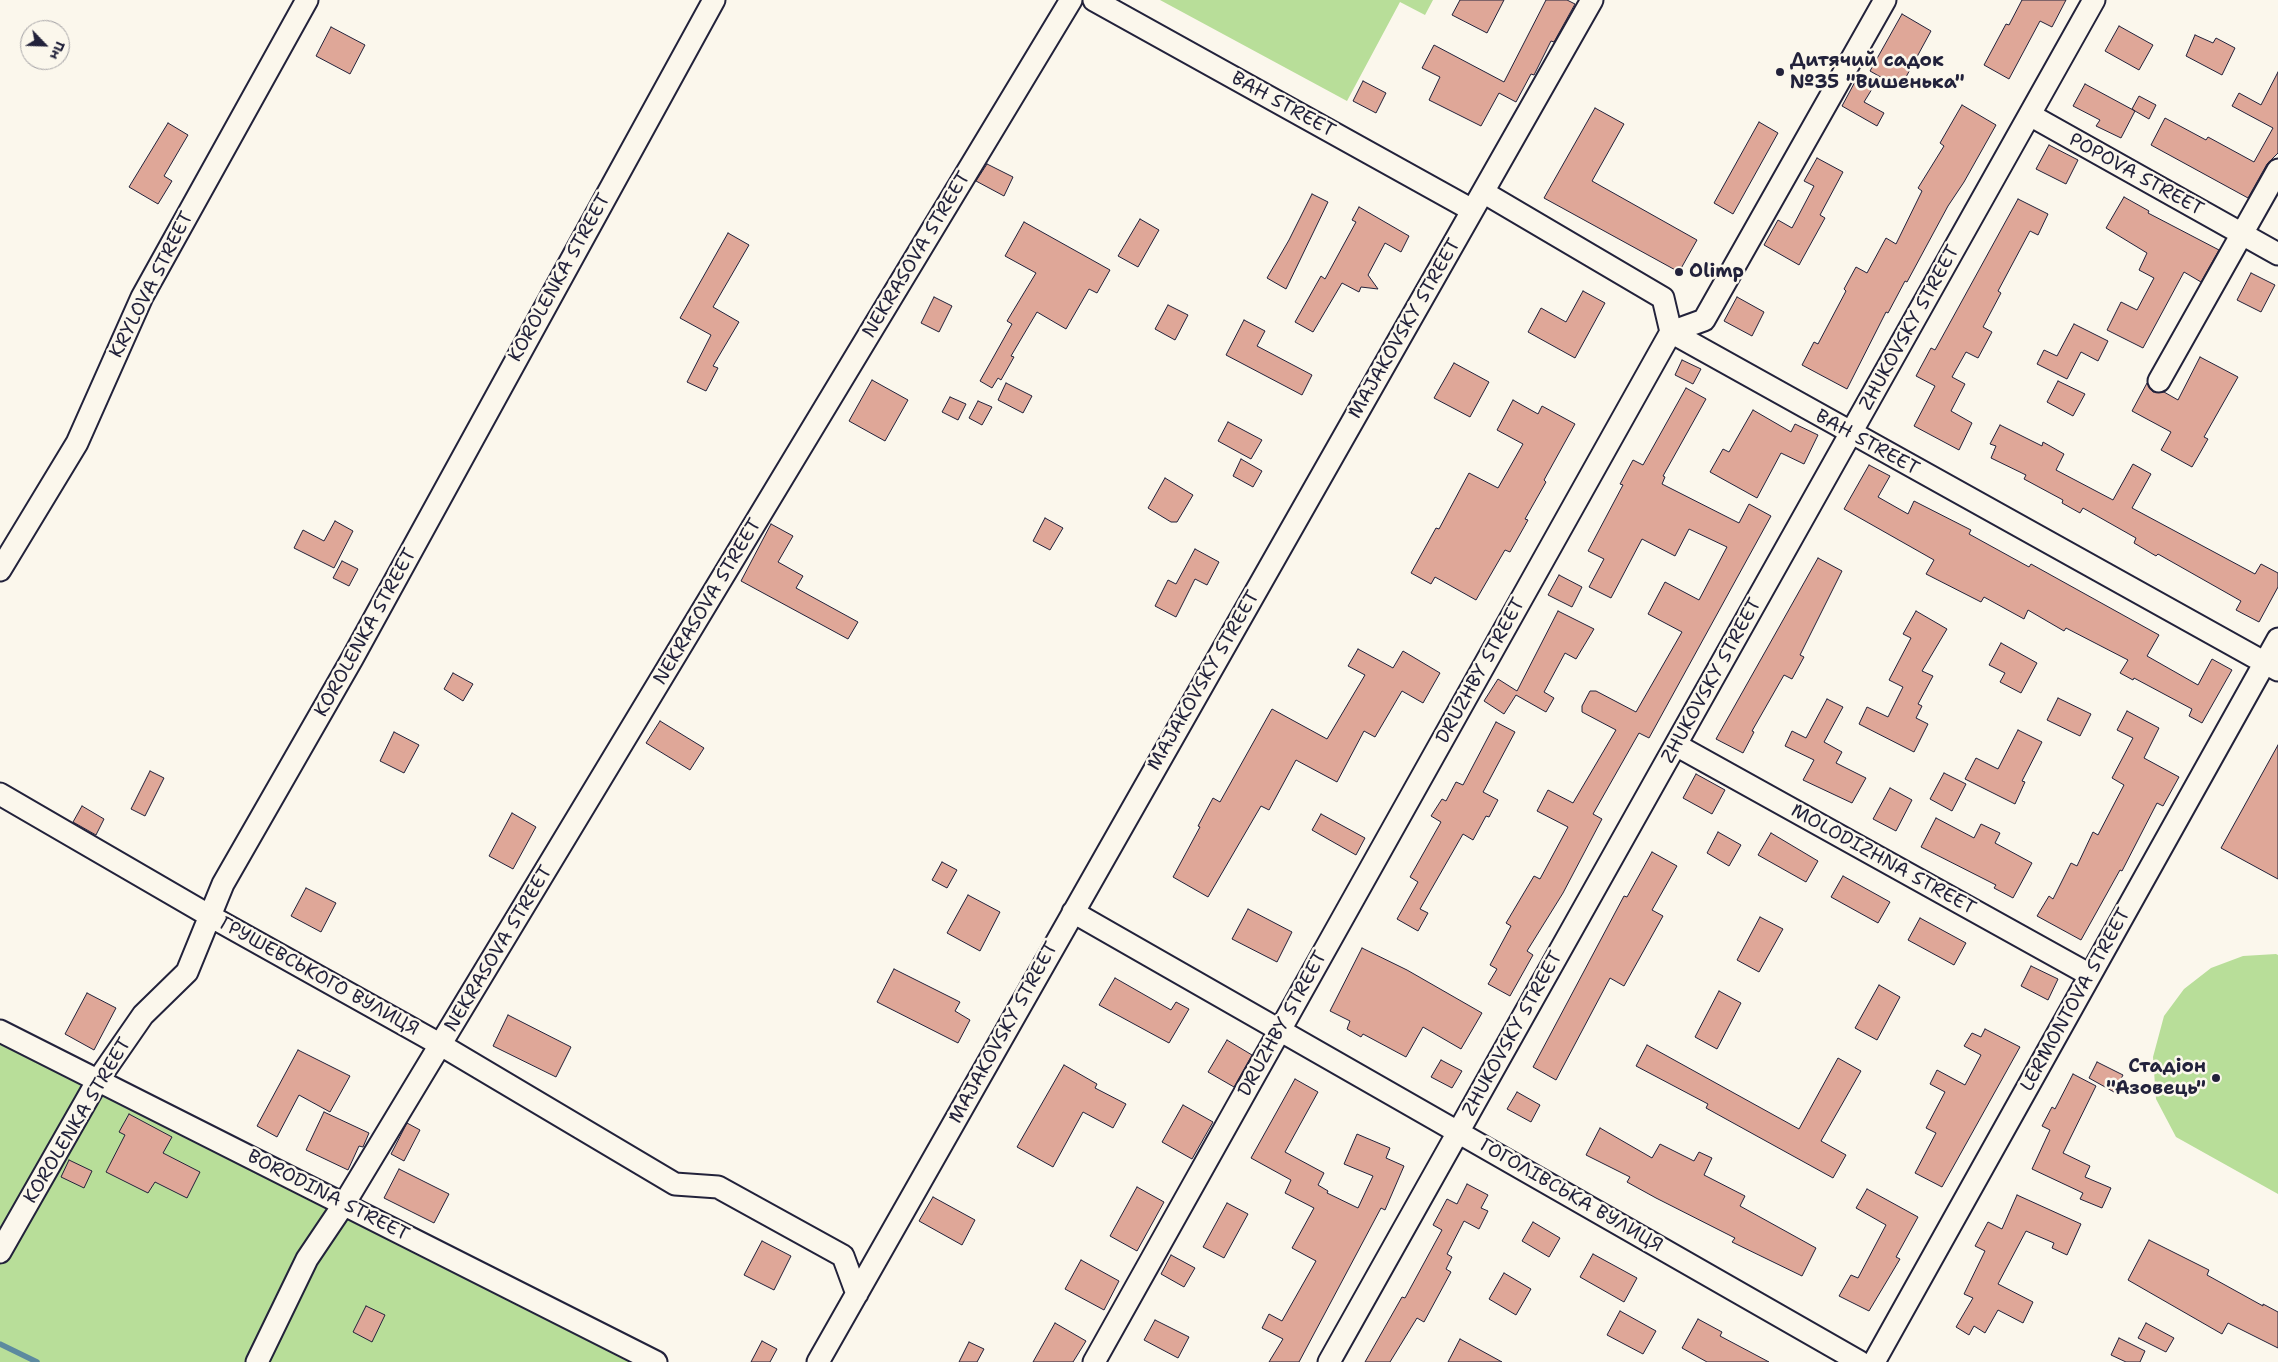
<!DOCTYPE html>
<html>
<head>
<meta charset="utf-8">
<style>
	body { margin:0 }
	#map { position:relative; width:2278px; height:1362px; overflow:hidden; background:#fbf7ec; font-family:"Shantell Sans",sans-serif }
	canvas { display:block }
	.north { position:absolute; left:20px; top:20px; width:50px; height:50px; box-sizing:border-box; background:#fbf7ec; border:1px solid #a4a2a5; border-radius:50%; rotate:114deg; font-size:14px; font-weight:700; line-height:20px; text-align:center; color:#22223b }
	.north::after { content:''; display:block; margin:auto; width:18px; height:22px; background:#22223b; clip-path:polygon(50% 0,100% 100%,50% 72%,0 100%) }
</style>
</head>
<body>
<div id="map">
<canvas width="2278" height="1362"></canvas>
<div class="north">Пн</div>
</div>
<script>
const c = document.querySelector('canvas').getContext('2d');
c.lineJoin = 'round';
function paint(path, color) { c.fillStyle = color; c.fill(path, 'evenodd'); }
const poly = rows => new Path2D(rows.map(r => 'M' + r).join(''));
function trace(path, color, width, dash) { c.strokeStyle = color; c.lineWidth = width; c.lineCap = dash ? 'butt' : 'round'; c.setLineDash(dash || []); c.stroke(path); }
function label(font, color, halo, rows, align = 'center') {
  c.font = font + ' "Shantell Sans",sans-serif'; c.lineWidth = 5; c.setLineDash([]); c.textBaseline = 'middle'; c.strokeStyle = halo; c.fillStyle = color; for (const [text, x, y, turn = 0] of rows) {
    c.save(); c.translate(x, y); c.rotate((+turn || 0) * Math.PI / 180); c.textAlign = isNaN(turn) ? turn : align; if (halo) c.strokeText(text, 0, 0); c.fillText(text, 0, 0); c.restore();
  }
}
paint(poly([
	[1160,0,1433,0,1425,15,1400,2,1347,101],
	[2276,954,2278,955,2278,1194,2176,1137,2156,1099,2153,1057,2164,1016,2184,989,2211,968,2243,956],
	[0,1031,648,1362,0,1362]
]), '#b8de99');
trace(poly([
	[0,1344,37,1362]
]), '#5c8a9f', 5.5);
const building = poly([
	[1460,0,1504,0,1487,33,1452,15,1460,0],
	[1546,0,1567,0,1575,4,1554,42,1551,41,1534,75,1531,74,1516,102,1499,93,1481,126,1429,100,1440,77,1422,68,1434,45,1504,82,1546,0],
	[2022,0,2066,0,2052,27,2040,21,2009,79,1984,65,2006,24,2009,25,2022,0],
	[1902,14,1931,31,1900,88,1870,71,1902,14],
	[2119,26,2153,45,2139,70,2105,51,2119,26],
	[331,27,365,45,350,74,316,56,331,27],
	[2195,35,2213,43,2216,38,2235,48,2222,75,2186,56,2195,35],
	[2278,72,2278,153,2267,164,2248,198,2151,145,2165,118,2206,140,2208,137,2254,162,2273,128,2232,106,2239,93,2261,105,2278,72],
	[1856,80,1872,89,1864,102,1884,113,1877,126,1842,106,1856,80],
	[1363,81,1386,93,1376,113,1353,101,1363,81],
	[2085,84,2135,111,2132,109,2139,96,2156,105,2149,119,2135,111,2121,138,2096,126,2100,120,2073,106,2085,84],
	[1962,105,1996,125,1964,182,1948,206,1907,282,1905,281,1888,313,1886,312,1847,389,1802,365,1814,342,1818,344,1846,291,1844,289,1856,267,1867,273,1886,238,1896,244,1922,191,1918,188,1944,146,1940,143,1962,105],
	[1595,108,1624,124,1592,181,1697,240,1679,272,1544,198,1595,108],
	[1759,122,1778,133,1733,214,1714,203,1759,122],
	[168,123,188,135,164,176,172,181,158,204,129,187,168,123],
	[2049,145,2078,160,2066,184,2036,169,2049,145],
	[1817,158,1843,172,1820,215,1825,218,1799,265,1764,245,1778,220,1792,228,1814,186,1804,181,1817,158],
	[987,164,1013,177,1004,196,976,181,987,164],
	[1312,194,1328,202,1286,289,1267,278,1289,240,1312,194],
	[2124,197,2149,211,2148,213,2219,250,2201,282,2184,272,2143,348,2107,330,2121,302,2137,310,2154,278,2139,270,2147,253,2106,228,2124,197],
	[2018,199,2048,214,2038,235,2030,231,1998,291,2001,293,1983,327,1992,332,1978,358,1966,352,1952,377,1965,384,1951,411,1972,423,1959,450,1914,426,1935,386,1916,376,1931,348,1935,350,2018,199],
	[1359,207,1409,236,1401,252,1385,243,1368,275,1378,289,1361,287,1359,292,1342,283,1313,332,1295,322,1321,276,1325,279,1356,222,1352,220,1359,207],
	[1140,219,1159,230,1138,267,1118,256,1140,219],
	[1024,222,1110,270,1097,293,1089,289,1066,329,1037,312,1011,356,1014,357,1001,380,998,378,992,388,980,381,1012,324,1007,321,1036,273,1005,256,1024,222],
	[728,233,749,245,713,307,739,322,713,366,718,368,706,391,687,382,711,335,680,318,728,233],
	[2251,273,2275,285,2261,312,2237,300,2251,273],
	[1583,291,1605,303,1575,358,1528,332,1541,308,1566,322,1583,291],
	[934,297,952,306,939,332,921,323,934,297],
	[1737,297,1764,312,1752,336,1724,321,1737,297],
	[1168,305,1188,315,1175,340,1155,329,1168,305],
	[1244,320,1265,331,1257,346,1312,375,1302,395,1226,355,1244,320],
	[2074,324,2108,341,2098,361,2081,352,2067,379,2037,364,2044,350,2057,356,2074,324],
	[2200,357,2238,377,2204,437,2208,439,2192,467,2161,450,2171,432,2132,411,2147,383,2153,392,2164,392,2178,400,2200,357],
	[1682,360,1701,369,1693,384,1675,375,1682,360],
	[1454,363,1489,382,1470,417,1434,398,1454,363],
	[872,380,908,400,885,441,849,421,872,380],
	[2058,381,2085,394,2073,416,2047,402,2058,381],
	[1006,383,1032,396,1023,413,998,400,1006,383],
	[1686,388,1706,399,1663,476,1665,477,1662,484,1739,523,1749,504,1771,516,1649,738,1639,733,1593,814,1602,819,1563,893,1527,951,1533,955,1510,996,1488,984,1497,969,1490,965,1511,926,1506,923,1534,876,1540,879,1568,827,1537,811,1548,790,1573,803,1616,730,1582,712,1582,706,1590,691,1596,691,1636,712,1682,632,1648,614,1665,582,1699,600,1727,547,1689,529,1675,556,1642,539,1611,598,1589,587,1604,559,1588,551,1623,485,1620,484,1633,460,1643,465,1686,388],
	[950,397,966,404,958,420,942,412,950,397],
	[1513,400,1538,414,1542,406,1575,424,1544,480,1546,482,1525,519,1528,520,1510,552,1505,550,1476,600,1435,577,1431,584,1411,573,1436,528,1439,529,1469,473,1498,488,1523,444,1497,430,1513,400],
	[978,401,992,407,982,425,969,418,978,401],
	[1753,410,1791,432,1795,424,1818,435,1804,464,1781,453,1757,498,1710,472,1723,449,1729,452,1753,410],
	[1228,422,1262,440,1251,459,1218,441,1228,422],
	[2000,425,2042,446,2043,442,2064,454,2056,470,2113,500,2133,464,2151,474,2132,508,2255,574,2261,564,2278,573,2278,587,2259,622,2236,610,2241,601,2158,554,2156,556,2134,543,2136,538,2083,508,2080,513,2062,503,2063,500,2024,479,2026,475,1991,458,1996,446,1990,444,2000,425],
	[1241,459,1262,471,1253,487,1233,476,1241,459],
	[1869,465,1890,476,1878,497,1908,514,1914,501,1971,530,1969,534,2029,567,2031,564,2159,635,2147,656,2198,685,2212,659,2232,670,2202,723,2189,716,2192,709,2134,678,2133,680,2120,673,2128,660,2066,628,2064,631,2028,610,2024,619,1984,597,1981,602,1926,574,1934,560,1844,509,1869,465],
	[1165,478,1193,495,1177,522,1171,522,1148,508,1165,478],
	[1045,518,1063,528,1050,550,1033,541,1045,518],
	[335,521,353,531,334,568,294,548,303,530,324,541,335,521],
	[771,524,793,536,778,562,803,576,796,588,858,622,848,639,741,581,771,524],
	[1195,549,1219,562,1207,585,1195,579,1176,617,1155,606,1168,580,1176,584,1195,549],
	[1818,558,1842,571,1800,655,1804,657,1792,679,1784,675,1752,731,1754,732,1743,753,1716,739,1818,558],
	[342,561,358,569,349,586,333,578,342,561],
	[1559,575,1582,587,1572,607,1548,595,1559,575],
	[1558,611,1594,629,1576,659,1565,653,1544,692,1554,698,1546,712,1516,695,1504,714,1484,701,1498,679,1517,691,1558,611],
	[1916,611,1947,629,1922,671,1933,676,1918,704,1922,706,1916,718,1928,724,1914,752,1859,724,1867,707,1888,717,1903,687,1889,680,1911,638,1903,634,1916,611],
	[2001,643,2037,663,2021,693,2000,682,2005,673,1989,665,2001,643],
	[1358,649,1393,668,1403,651,1440,673,1423,703,1402,691,1375,737,1364,731,1337,782,1296,760,1269,810,1261,806,1208,897,1173,877,1200,827,1198,826,1213,798,1220,802,1272,709,1327,739,1365,675,1348,666,1358,649],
	[453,673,473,684,463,701,444,689,453,673],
	[2058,698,2091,714,2080,736,2047,720,2058,698],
	[1827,699,1843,707,1824,742,1842,752,1836,763,1866,778,1852,803,1803,780,1814,760,1785,746,1792,731,1806,738,1827,699],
	[2127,711,2159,728,2144,758,2179,777,2163,806,2157,803,2122,871,2120,870,2081,940,2037,916,2049,896,2053,899,2071,863,2077,866,2093,832,2098,835,2124,785,2112,778,2133,738,2117,730,2127,711],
	[660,721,704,748,690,770,646,743,660,721],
	[1496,722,1515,732,1483,792,1498,800,1489,817,1486,816,1473,840,1463,834,1420,909,1428,913,1418,931,1397,919,1418,882,1410,877,1441,822,1431,816,1442,799,1446,801,1456,782,1463,785,1496,722],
	[2018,730,2042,742,2022,781,2025,782,2015,804,1965,779,1976,758,1998,769,2018,730],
	[394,732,419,745,404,773,380,761,394,732],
	[2278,745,2278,879,2221,848,2278,745],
	[150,771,164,778,145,816,131,809,150,771],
	[1944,773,1966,784,1952,811,1930,799,1944,773],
	[1696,774,1725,790,1712,814,1683,798,1696,774],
	[1890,788,1912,800,1896,831,1873,819,1890,788],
	[82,806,104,819,96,835,73,822,82,806],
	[512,813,536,827,513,869,489,856,512,813],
	[1321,814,1365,838,1356,855,1312,830,1321,814],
	[1936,818,1974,838,1981,824,2000,833,1995,843,2032,863,2013,898,1994,888,1996,885,1921,847,1936,818],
	[1718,832,1741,845,1729,866,1707,853,1718,832],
	[1771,833,1818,861,1806,882,1758,855,1771,833],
	[1652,852,1677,866,1652,910,1663,916,1624,986,1610,978,1556,1080,1533,1067,1624,896,1627,897,1652,852],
	[942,862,957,870,947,888,932,880,942,862],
	[1843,876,1890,902,1878,923,1831,897,1843,876],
	[306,888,336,903,321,932,291,916,306,888],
	[968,895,1000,912,980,951,947,933,968,895],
	[1248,909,1292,932,1277,962,1232,939,1248,909],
	[1760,917,1783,929,1759,972,1737,960,1760,917],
	[1920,918,1966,943,1954,965,1908,940,1920,918],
	[1362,948,1407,970,1482,1013,1461,1049,1423,1027,1406,1057,1363,1034,1361,1037,1347,1029,1350,1021,1330,1011,1362,948],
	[2031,966,2058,979,2048,1000,2021,986,2031,966],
	[894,969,960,1002,955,1011,970,1020,958,1043,877,1002,894,969],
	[1115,978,1171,1010,1176,1002,1189,1009,1169,1043,1099,1005,1115,978],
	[1879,985,1900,997,1877,1040,1855,1028,1879,985],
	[1719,991,1741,1003,1717,1049,1695,1037,1719,991],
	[87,993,116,1008,94,1050,65,1034,87,993],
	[508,1015,571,1047,556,1077,493,1046,508,1015],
	[1985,1029,2020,1047,1942,1187,1915,1173,1936,1133,1926,1128,1945,1092,1930,1084,1937,1070,1965,1085,1981,1055,1964,1046,1972,1033,1981,1037,1985,1029],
	[1227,1040,1252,1055,1234,1087,1208,1072,1227,1040],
	[1647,1045,1799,1129,1838,1058,1861,1071,1821,1141,1846,1155,1833,1178,1706,1108,1708,1104,1636,1066,1647,1045],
	[298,1050,350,1076,330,1112,299,1095,277,1137,257,1126,298,1050],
	[1441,1060,1462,1071,1452,1088,1431,1077,1441,1060],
	[2097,1062,2123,1075,2114,1092,2089,1078,2097,1062],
	[1064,1065,1097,1084,1095,1088,1126,1104,1113,1128,1083,1112,1053,1167,1017,1147,1064,1065],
	[2073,1074,2096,1086,2063,1153,2090,1166,2085,1177,2111,1188,2102,1208,2080,1199,2083,1193,2032,1169,2050,1130,2042,1126,2052,1107,2055,1109,2073,1074],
	[1295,1079,1318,1092,1285,1152,1324,1173,1318,1185,1328,1191,1327,1193,1358,1208,1373,1176,1344,1164,1357,1134,1390,1148,1386,1158,1404,1166,1385,1210,1381,1208,1299,1362,1269,1362,1283,1339,1262,1328,1269,1314,1282,1321,1316,1261,1292,1248,1314,1208,1285,1193,1291,1180,1251,1158,1295,1079],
	[1517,1092,1540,1105,1531,1122,1507,1109,1517,1092],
	[1183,1105,1213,1122,1192,1159,1162,1142,1183,1105],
	[324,1112,369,1133,363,1147,359,1146,348,1170,306,1150,324,1112],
	[129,1114,172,1137,163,1153,200,1172,187,1198,155,1182,148,1193,106,1172,125,1135,119,1132,129,1114],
	[407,1123,420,1130,404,1161,391,1154,407,1123],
	[1600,1128,1652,1158,1660,1144,1694,1161,1699,1152,1712,1158,1704,1175,1745,1196,1740,1206,1816,1248,1802,1276,1732,1242,1735,1238,1656,1198,1627,1182,1630,1177,1586,1155,1600,1128],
	[69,1160,92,1171,84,1188,61,1177,69,1160],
	[399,1169,449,1194,434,1223,384,1198,399,1169],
	[1467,1184,1488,1195,1481,1208,1488,1211,1479,1229,1464,1221,1447,1254,1452,1257,1446,1269,1451,1272,1424,1322,1417,1318,1390,1362,1365,1362,1402,1297,1405,1298,1442,1230,1433,1225,1447,1199,1457,1204,1467,1184],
	[1137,1187,1164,1202,1137,1251,1110,1236,1137,1187],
	[1867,1189,1918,1217,1896,1257,1900,1259,1869,1311,1839,1296,1851,1275,1858,1278,1886,1225,1856,1208,1867,1189],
	[2017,1195,2081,1224,2067,1255,2052,1248,2054,1243,2026,1231,1998,1284,2033,1302,2023,1323,1998,1310,1985,1333,1974,1326,1969,1335,1956,1327,1973,1298,1964,1294,1985,1251,1975,1246,1988,1222,2002,1229,2017,1195],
	[933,1197,975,1220,962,1245,919,1221,933,1197],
	[1227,1203,1248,1214,1224,1258,1203,1247,1227,1203],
	[1533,1222,1560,1238,1549,1257,1522,1241,1533,1222],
	[2149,1240,2209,1270,2207,1275,2263,1306,2263,1304,2278,1312,2278,1348,2228,1323,2222,1334,2128,1280,2149,1240],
	[762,1241,791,1256,774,1290,744,1275,762,1241],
	[1593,1254,1637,1278,1624,1302,1580,1277,1593,1254],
	[1171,1255,1195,1268,1184,1287,1161,1274,1171,1255],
	[1081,1260,1119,1281,1104,1310,1065,1289,1081,1260],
	[1504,1273,1531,1289,1516,1315,1489,1299,1504,1273],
	[366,1306,385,1315,372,1342,353,1332,366,1306],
	[1620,1311,1656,1331,1643,1354,1607,1335,1620,1311],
	[1698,1319,1722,1332,1720,1336,1769,1362,1707,1362,1682,1348,1698,1319],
	[1155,1320,1189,1337,1178,1358,1144,1340,1155,1320],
	[1055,1323,1086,1341,1073,1362,1033,1362,1055,1323],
	[2146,1323,2174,1338,2166,1352,2138,1338,2146,1323],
	[2119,1338,2145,1351,2140,1362,2126,1362,2111,1355,2119,1338],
	[1460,1339,1502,1362,1448,1362,1460,1339],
	[762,1341,777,1349,770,1362,751,1362,762,1341],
	[969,1342,984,1349,977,1362,959,1362,969,1342]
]);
paint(building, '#dfa798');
trace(building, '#22223b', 1);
const street = poly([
	[1094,0,1472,210],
	[2030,115,2278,254],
	[1483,192,1663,298,1671,332,2278,670],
	[2159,381,2278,170],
	[0,570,77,443,142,297,307,0],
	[1676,745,2090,975],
	[0,794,210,916,441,1045,675,1184,718,1187,843,1256,857,1294],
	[1073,912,1860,1362],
	[0,1031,656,1362],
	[0,1252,98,1080,143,1015,187,972,223,884,352,659,714,0],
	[257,1362,307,1259,344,1204,1071,0],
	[818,1362,1592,0],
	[1094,1362,1671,332,1704,320,1885,0],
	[1329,1362,2094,0],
	[1874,1362,2278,639]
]);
trace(street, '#22223b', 25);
trace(street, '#fbf7ec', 21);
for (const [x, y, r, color] of [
	[1780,72,5,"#22223b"],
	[1679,272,5,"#22223b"],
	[2216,1078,5,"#22223b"]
]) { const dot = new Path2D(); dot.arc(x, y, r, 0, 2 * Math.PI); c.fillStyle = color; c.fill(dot); trace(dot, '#fbf7ec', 2); }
label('bold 19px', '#22223b', '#fbf7ec', [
	["Дитячий садок",1790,61],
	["№35 \"Вишенька\"",1790,83],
	["Olimp",1689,272],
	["Стадіон",2206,1067,"right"],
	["\"Азовець\"",2206,1089,"right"]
], 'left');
label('19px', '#22223b', '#fbf7ec', [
	["BAH STREET",1283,105,29],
	["POPOVA STREET",2136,175,29],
	["NEKRASOVA STREET",917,255,-59],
	["KOROLENKA STREET",560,278,-61],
	["KRYLOVA STREET",152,285,-63],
	["ZHUKOVSKY STREET",1910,328,-61],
	["MAJAKOVSKY STREET",1405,329,-60],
	["BAH STREET",1867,443,29],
	["NEKRASOVA STREET",708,602,-59],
	["KOROLENKA STREET",366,633,-61],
	["DRUZHBY STREET",1481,671,-61],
	["MAJAKOVSKY STREET",1204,681,-60],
	["ZHUKOVSKY STREET",1712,681,-61],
	["MOLODIZHNA STREET",1883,860,29],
	["NEKRASOVA STREET",499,949,-59],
	["ГРУШЕВСЬКОГО ВУЛИЦЯ",319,977,29],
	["LERMONTOVA STREET",2076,1000,-61],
	["DRUZHBY STREET",1283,1024,-61],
	["MAJAKOVSKY STREET",1004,1033,-61],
	["ZHUKOVSKY STREET",1513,1034,-61],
	["KOROLENKA STREET",78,1121,-59],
	["BORODINA STREET",328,1196,27],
	["ГОГОЛІВСЬКА ВУЛИЦЯ",1571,1196,30]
]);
</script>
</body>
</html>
